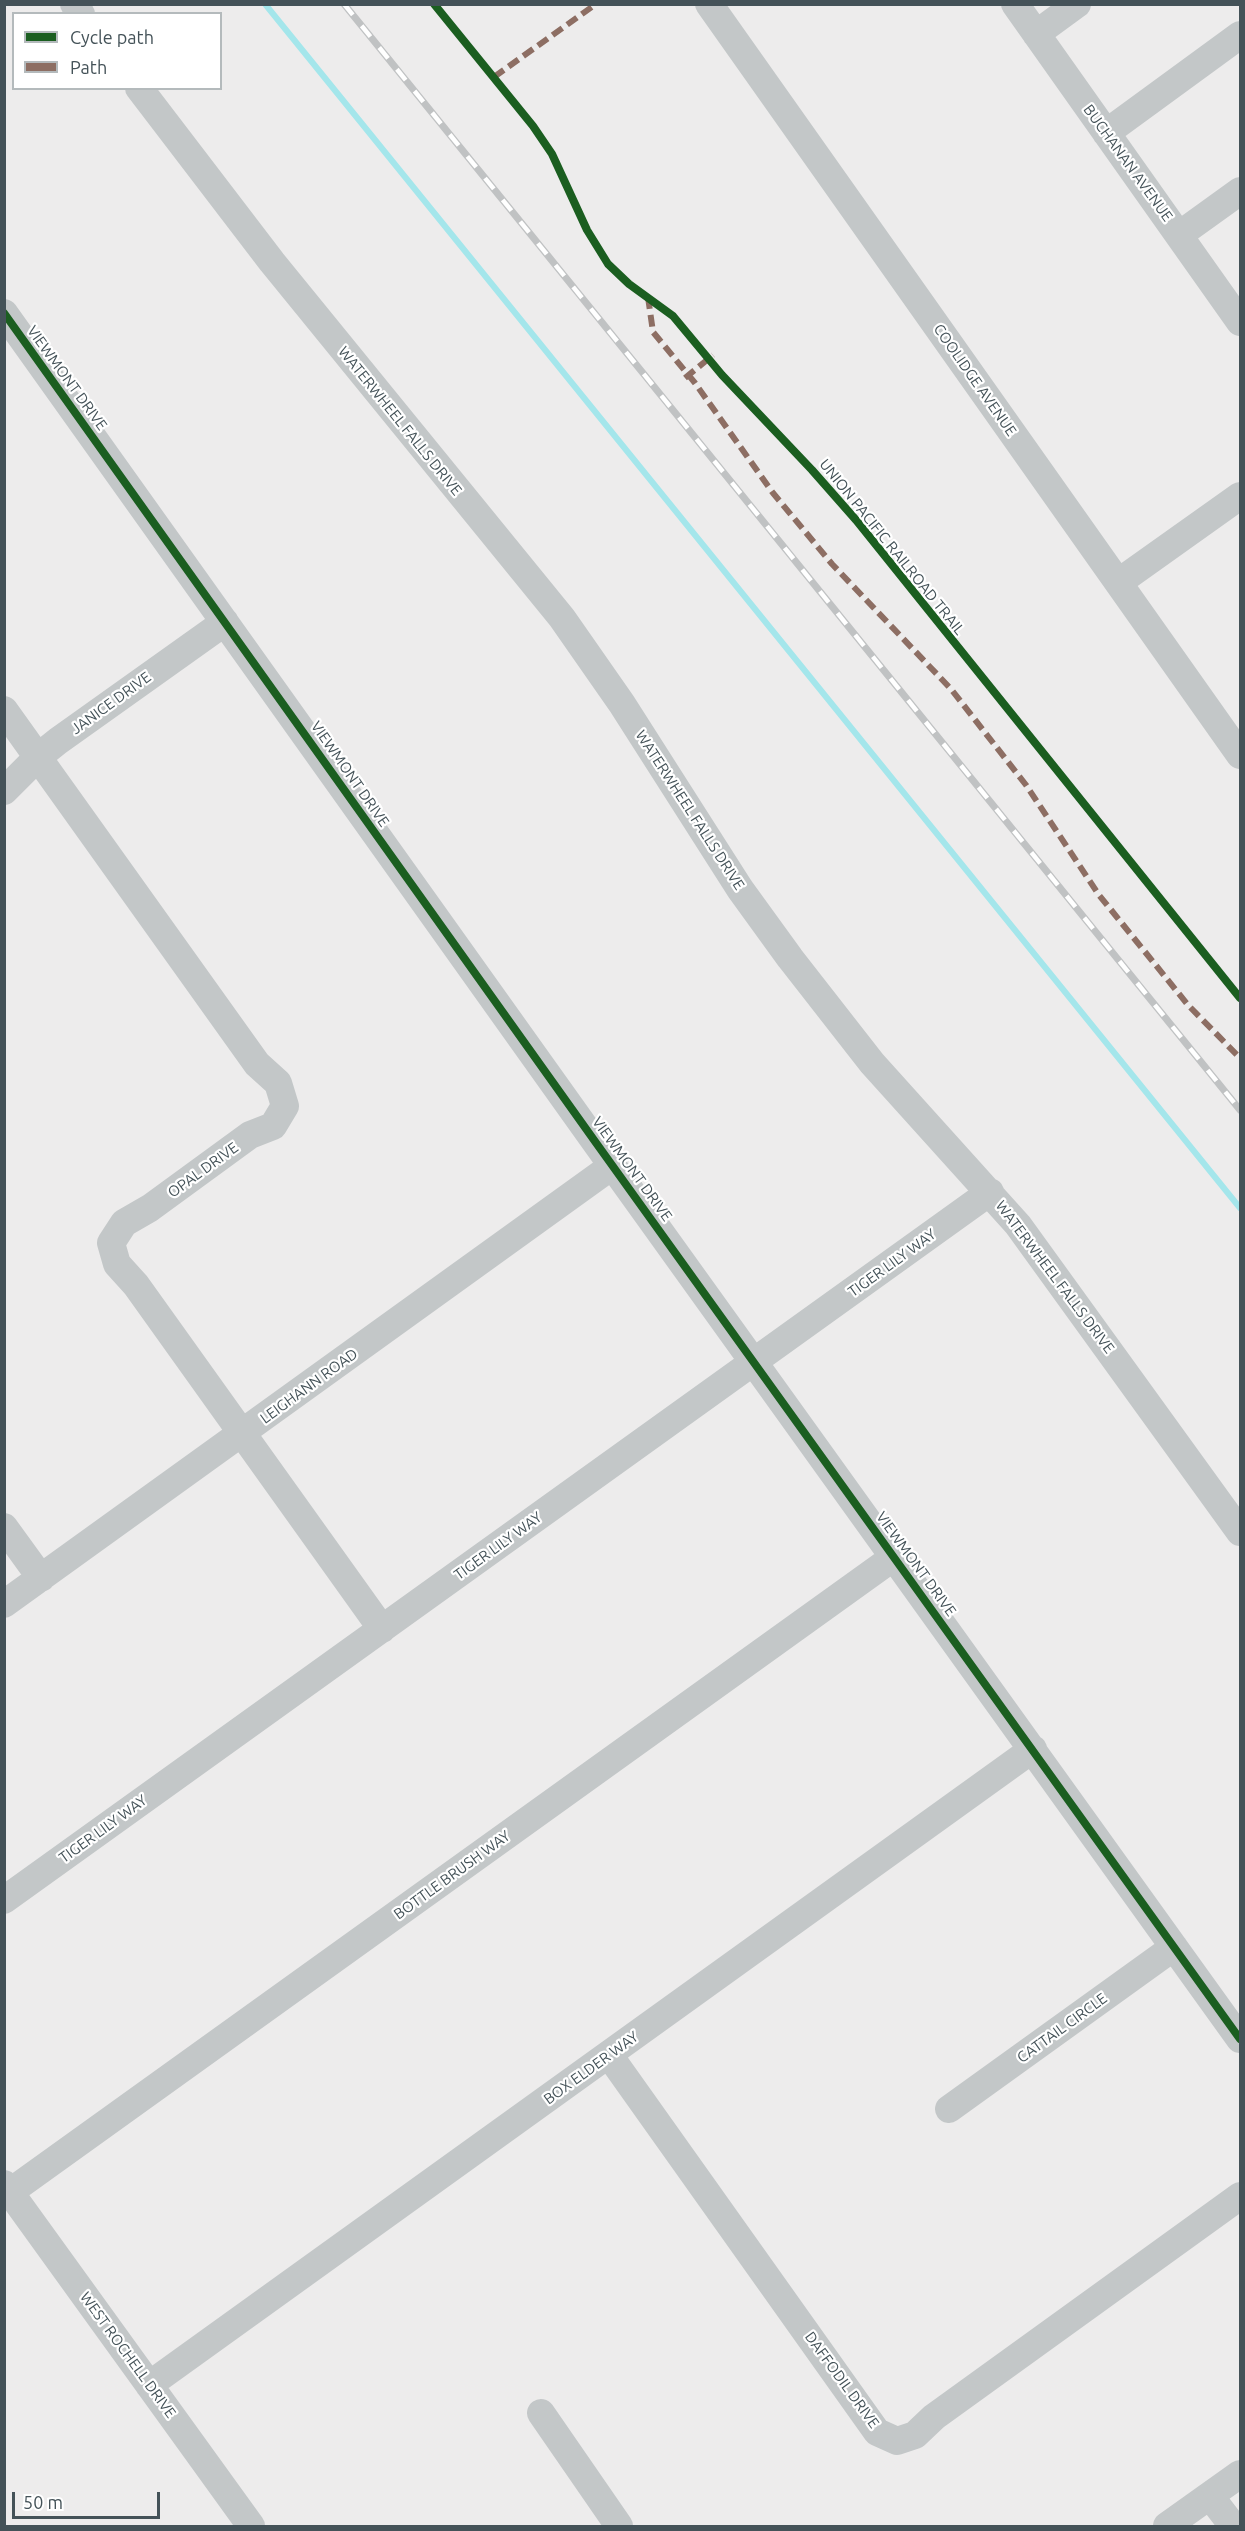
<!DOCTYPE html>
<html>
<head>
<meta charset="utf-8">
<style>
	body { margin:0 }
	#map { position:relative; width:1245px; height:2531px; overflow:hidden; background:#edecec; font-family:Ubuntu,sans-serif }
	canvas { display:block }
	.frame { position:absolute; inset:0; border:6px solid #445258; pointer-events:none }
	.legend { position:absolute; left:12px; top:12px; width:210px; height:78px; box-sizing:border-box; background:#fff; border:2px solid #b4babc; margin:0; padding:8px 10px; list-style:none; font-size:18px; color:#445258 }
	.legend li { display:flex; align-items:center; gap:12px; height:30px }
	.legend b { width:30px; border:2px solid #b4babc }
	.scale { position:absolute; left:12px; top:2492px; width:148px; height:27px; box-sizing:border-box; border:3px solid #445258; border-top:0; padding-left:8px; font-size:18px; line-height:21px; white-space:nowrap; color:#445258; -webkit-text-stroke:4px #fff; paint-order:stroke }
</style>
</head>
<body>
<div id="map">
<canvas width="1245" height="2531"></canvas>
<div class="frame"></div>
<ul class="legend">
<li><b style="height:8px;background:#1b5e20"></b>Cycle path</li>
<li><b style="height:8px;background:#8d6e63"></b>Path</li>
</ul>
<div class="scale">50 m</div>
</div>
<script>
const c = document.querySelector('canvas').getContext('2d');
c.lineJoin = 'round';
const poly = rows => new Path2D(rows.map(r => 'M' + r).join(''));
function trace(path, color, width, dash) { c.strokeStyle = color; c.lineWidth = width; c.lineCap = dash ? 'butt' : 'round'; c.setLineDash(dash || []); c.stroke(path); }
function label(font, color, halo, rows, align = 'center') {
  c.font = font + ' Ubuntu,sans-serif'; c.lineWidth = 4.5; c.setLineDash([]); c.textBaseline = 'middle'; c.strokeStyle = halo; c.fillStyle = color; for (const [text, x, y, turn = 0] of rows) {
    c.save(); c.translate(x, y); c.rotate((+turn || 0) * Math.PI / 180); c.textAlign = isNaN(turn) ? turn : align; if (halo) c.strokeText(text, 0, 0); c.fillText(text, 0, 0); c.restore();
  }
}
trace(poly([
	[265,4,1240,1208]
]), '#a4e6eb', 6);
trace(poly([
	[74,4,81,14],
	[709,4,1240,755],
	[1015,4,1240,322],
	[1036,34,1077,4],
	[139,88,272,262,562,618,622,704,740,889,790,958,872,1063,1018,1225,1240,1532],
	[1106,133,1240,35],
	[1179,235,1240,191],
	[4,313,594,1140,1240,2039],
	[1119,582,1240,496],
	[4,710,257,1064,278,1083,285,1106,273,1126,250,1135,150,1208,124,1223,111,1243,117,1264,136,1285,382,1629],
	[4,791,38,757,58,741,225,622],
	[4,1527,41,1578],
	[4,1604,612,1166],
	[4,1900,990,1192],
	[609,2055,877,2432,897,2441,915,2435,934,2417,1240,2196],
	[949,2109,1174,1947],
	[4,2184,251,2526],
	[10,2192,894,1557],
	[149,2385,1033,1749],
	[541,2413,619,2526],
	[1210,2496,1233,2526],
	[1167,2526,1240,2474]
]), '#c3c7c8', 28);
const rail = poly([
	[344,4,1240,1110]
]);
trace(rail, '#c0c2c3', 7);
trace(rail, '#fff', 4.5, [14]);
trace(poly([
	[494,77,596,4],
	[648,297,653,332,695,383,773,493,832,564,951,689,1026,785,1099,895,1188,1005,1240,1058],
	[685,378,713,355]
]), '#8d6e63', 6, [12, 6]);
trace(poly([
	[434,4,533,126,552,154,587,230,608,264,629,284,673,316,722,375,812,470,856,520,1240,998],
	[4,313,594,1140,1240,2039]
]), '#1b5e20', 8);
label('15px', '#445258', '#fff', [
	["BUCHANAN AVENUE",1128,163,54],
	["VIEWMONT DRIVE",67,378,54],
	["COOLIDGE AVENUE",975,380,55],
	["WATERWHEEL FALLS DRIVE",400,421,51],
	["UNION PACIFIC RAILROAD TRAIL",892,547,51],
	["JANICE DRIVE",111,703,-36],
	["VIEWMONT DRIVE",350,774,55],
	["WATERWHEEL FALLS DRIVE",690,810,57],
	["VIEWMONT DRIVE",632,1169,54],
	["OPAL DRIVE",203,1170,-36],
	["TIGER LILY WAY",892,1263,-36],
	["WATERWHEEL FALLS DRIVE",1055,1277,53],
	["LEIGHANN ROAD",309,1386,-36],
	["TIGER LILY WAY",498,1546,-36],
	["VIEWMONT DRIVE",916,1564,54],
	["TIGER LILY WAY",103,1829,-36],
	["BOTTLE BRUSH WAY",452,1875,-36],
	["CATTAIL CIRCLE",1062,2028,-36],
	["BOX ELDER WAY",591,2068,-36],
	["WEST ROCHELL DRIVE",128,2355,54],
	["DAFFODIL DRIVE",842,2380,54]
]);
</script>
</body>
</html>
